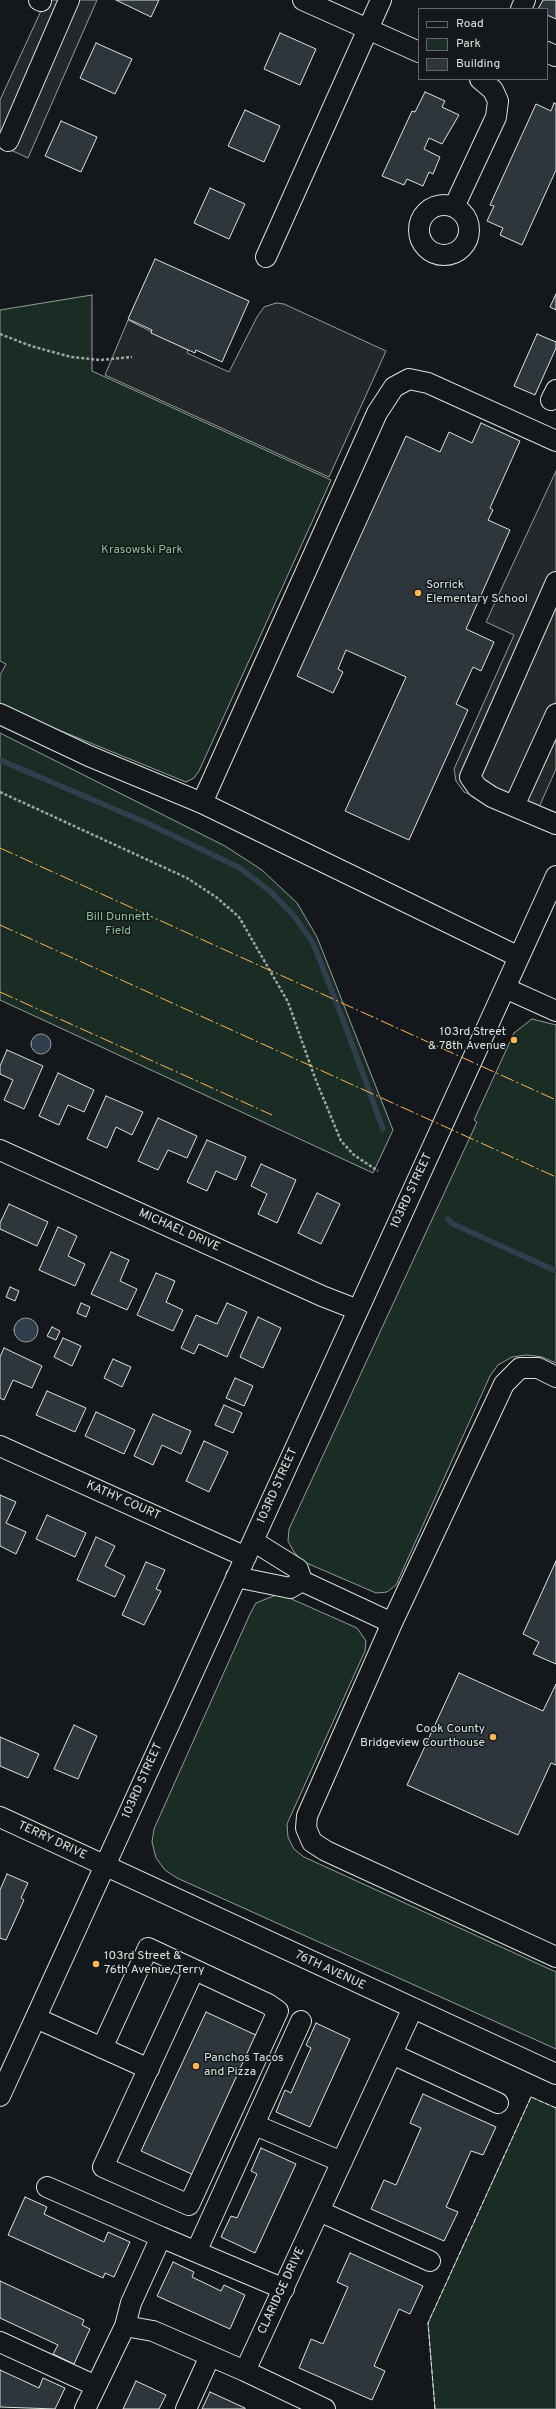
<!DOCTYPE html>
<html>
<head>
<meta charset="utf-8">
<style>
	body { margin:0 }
	#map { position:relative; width:556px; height:2409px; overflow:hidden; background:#14181c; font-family:Overpass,sans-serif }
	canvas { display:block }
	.legend { position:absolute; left:418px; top:8px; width:130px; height:72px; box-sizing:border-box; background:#14181c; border:1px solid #626a69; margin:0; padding:5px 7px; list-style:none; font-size:12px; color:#d8e6dc }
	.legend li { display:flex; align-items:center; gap:8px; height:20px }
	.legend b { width:20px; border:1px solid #626a69 }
</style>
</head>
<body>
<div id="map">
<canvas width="556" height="2409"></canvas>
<ul class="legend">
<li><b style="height:5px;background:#14181c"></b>Road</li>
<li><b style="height:11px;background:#1a2d24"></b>Park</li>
<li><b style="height:11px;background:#2c363c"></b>Building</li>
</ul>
</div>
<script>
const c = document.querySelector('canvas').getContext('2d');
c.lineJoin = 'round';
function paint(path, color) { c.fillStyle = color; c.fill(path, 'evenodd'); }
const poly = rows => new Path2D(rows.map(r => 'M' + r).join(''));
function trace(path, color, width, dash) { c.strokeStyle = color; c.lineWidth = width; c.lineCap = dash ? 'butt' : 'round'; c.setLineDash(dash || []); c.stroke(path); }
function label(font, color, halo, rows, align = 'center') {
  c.font = font + ' Overpass,sans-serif'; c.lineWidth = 3; c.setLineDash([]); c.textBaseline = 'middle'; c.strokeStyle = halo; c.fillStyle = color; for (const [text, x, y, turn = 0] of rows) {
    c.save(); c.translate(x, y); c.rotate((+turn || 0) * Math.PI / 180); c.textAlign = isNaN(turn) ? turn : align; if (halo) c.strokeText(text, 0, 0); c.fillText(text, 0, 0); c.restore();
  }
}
const green = poly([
	[92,295,92,371,331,480,199,771,194,778,186,782,0,706,0,675,6,664,0,661,0,310,92,295],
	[0,733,225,846,262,870,297,903,317,937,393,1130,373,1173,0,1000,0,733],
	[532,1019,556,1025,556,1363,542,1357,527,1355,512,1357,498,1365,490,1376,396,1585,387,1592,376,1593,302,1561,294,1552,288,1541,289,1529,477,1122,474,1120,514,1033,532,1019],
	[276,1595,287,1597,357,1628,366,1641,365,1651,287,1824,288,1837,294,1849,304,1857,556,1972,556,2049,177,1878,165,1870,156,1858,152,1842,154,1829,250,1614,256,1603,276,1595],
	[531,2097,556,2108,556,2409,435,2409,428,2323,531,2097]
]);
paint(green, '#1a2d24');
trace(green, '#939e99', 1);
const parking = poly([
	[46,0,97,0,28,158,0,145,0,100,46,0],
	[276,303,284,304,386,351,329,477,105,375,128,320,188,350,187,353,229,372,257,317,264,307,276,303],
	[556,471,556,769,532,823,464,792,456,781,454,769,514,635,486,622,556,471]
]);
paint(parking, '#24282b');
trace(parking, '#939e99', 1);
const water = poly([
	'31 1044a10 10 0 1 1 20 0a10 10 0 1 1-20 0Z',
	'14 1330a12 12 0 1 1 24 0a12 12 0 1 1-24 0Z'
]);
paint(water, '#2f3f4d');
trace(water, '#939e99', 1);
trace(poly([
	[0,760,147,823,240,868,271,892,294,916,313,943,344,1022,383,1129],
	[448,1219,453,1224,556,1271]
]), '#2f3f4d', 5.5);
const building = poly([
	[116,0,159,0,151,17,116,0],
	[543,0,556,0,556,19,547,15,547,9,538,9,543,0],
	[280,33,316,49,300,85,264,69,280,33],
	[96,43,132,59,115,94,80,78,96,43],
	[425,92,445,101,442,107,459,115,442,144,429,138,424,149,440,157,433,174,429,172,423,186,407,179,404,185,382,176,412,111,415,112,425,92],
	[554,103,556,104,556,170,522,245,500,235,503,228,487,221,494,206,490,205,536,104,551,111,554,103],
	[245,110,280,126,264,162,228,146,245,110],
	[61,121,97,137,81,172,45,156,61,121],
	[210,188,245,204,229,239,194,223,210,188],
	[155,259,249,301,222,362,196,350,195,353,151,333,152,330,128,319,155,259],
	[556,294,556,310,550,307,556,294],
	[537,334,556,342,556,348,535,395,514,386,537,334],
	[481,423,520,441,490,508,493,510,488,520,510,530,466,629,494,642,481,671,473,667,456,704,468,710,409,840,345,811,406,677,346,650,338,669,343,672,333,693,297,676,406,436,440,452,449,432,472,443,481,423],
	[7,1050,43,1066,24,1109,4,1100,13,1080,0,1074,0,1066,7,1050],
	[58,1073,94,1090,84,1112,68,1105,59,1125,39,1116,58,1073],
	[106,1096,143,1112,132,1135,116,1127,107,1148,87,1139,106,1096],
	[158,1118,197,1136,187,1158,168,1150,158,1170,138,1161,158,1118],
	[207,1140,246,1157,236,1180,216,1171,207,1191,187,1182,207,1140],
	[261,1164,296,1180,277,1223,258,1214,267,1194,251,1186,261,1164],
	[317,1193,340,1204,321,1244,298,1233,317,1193],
	[9,1204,48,1222,37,1246,0,1229,0,1223,9,1204],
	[58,1227,77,1236,68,1256,85,1264,75,1286,39,1270,58,1227],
	[111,1252,129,1260,120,1281,137,1289,127,1310,91,1294,111,1252],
	[156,1273,175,1281,166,1302,183,1310,173,1331,137,1315,156,1273],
	[10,1287,19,1291,15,1301,6,1297,10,1287],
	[81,1303,90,1307,86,1317,77,1313,81,1303],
	[227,1303,247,1312,227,1357,199,1344,194,1354,181,1348,196,1315,217,1324,227,1303],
	[258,1317,281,1328,263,1368,240,1357,258,1317],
	[52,1327,60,1331,56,1340,47,1336,52,1327],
	[63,1338,81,1346,72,1366,54,1357,63,1338],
	[4,1348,42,1366,32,1388,13,1380,4,1400,0,1398,0,1357,4,1348],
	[113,1359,131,1367,122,1387,104,1378,113,1359],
	[235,1378,253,1386,244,1406,226,1398,235,1378],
	[47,1391,86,1408,75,1432,36,1415,47,1391],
	[224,1405,242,1413,233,1433,215,1425,224,1405],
	[96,1412,135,1430,124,1454,85,1436,96,1412],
	[153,1414,191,1431,181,1454,162,1445,153,1465,134,1456,153,1414],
	[204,1441,228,1452,209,1492,186,1481,204,1441],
	[0,1495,16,1502,6,1523,26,1532,16,1554,0,1546,0,1495],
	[47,1515,86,1533,75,1557,36,1539,47,1515],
	[96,1537,115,1546,105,1566,125,1576,115,1597,77,1580,96,1537],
	[556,1561,556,1664,533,1654,539,1642,523,1634,556,1561],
	[146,1562,165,1570,156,1589,161,1591,144,1625,122,1615,146,1562],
	[459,1673,543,1711,556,1684,556,1765,551,1763,518,1835,407,1785,459,1673],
	[74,1725,97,1736,78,1779,54,1769,74,1725],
	[0,1737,39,1754,28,1778,0,1766,0,1737],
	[7,1874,28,1883,21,1898,24,1900,6,1940,0,1938,0,1890,7,1874],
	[206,2012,260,2037,196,2176,141,2151,206,2012],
	[316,2023,350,2039,310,2127,276,2112,285,2090,291,2093,311,2048,306,2045,316,2023],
	[423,2094,496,2127,483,2155,471,2151,446,2207,458,2212,444,2241,371,2209,384,2180,396,2185,421,2128,410,2123,423,2094],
	[261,2148,296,2164,255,2253,221,2237,231,2216,237,2218,257,2174,251,2171,261,2148],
	[25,2197,47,2207,44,2214,104,2242,108,2232,130,2242,114,2277,105,2273,103,2278,8,2235,25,2197],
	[350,2253,423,2286,410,2314,399,2309,374,2366,385,2371,372,2400,299,2368,311,2339,323,2344,348,2287,337,2282,350,2253],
	[173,2262,194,2272,192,2277,221,2291,224,2285,245,2295,230,2329,157,2296,173,2262],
	[0,2281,84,2320,82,2325,90,2329,74,2364,53,2354,58,2345,0,2318,0,2281],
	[0,2370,39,2388,43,2378,65,2388,55,2409,0,2407,0,2370],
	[136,2381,166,2395,159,2409,123,2409,136,2381],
	[210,2392,245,2408,245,2409,202,2409,210,2392]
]);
paint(building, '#2c363c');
trace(building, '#d8e6dc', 1);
const minor = poly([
	[39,0,41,1],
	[303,0,419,52],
	[521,9,525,0],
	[547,52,555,56],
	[8,141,69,0],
	'419 230a25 25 0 1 1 50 0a25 25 0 1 1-50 0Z',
	[454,207,496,117,498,101,493,90,480,79],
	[266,257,381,0],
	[551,400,556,390],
	[556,582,470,777,477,787,492,797,556,824],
	[0,714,89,756,202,803,519,957],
	[202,803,377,413,394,387,409,379,428,383,556,441],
	[514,806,556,714],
	[505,988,556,1011],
	[0,1150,322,1296,358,1310],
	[556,1377,538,1368,520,1368,504,1384,392,1623,307,1816,306,1828,312,1842,326,1851,556,1957],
	[0,1446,246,1557],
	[253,1541,298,1569,302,1581,392,1623],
	[236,1577,290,1588,302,1581],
	[0,1817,556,2074],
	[36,2018,149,2069],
	[102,2048,148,1948,268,2004,278,2011,189,2205,103,2167,194,1970],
	[392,2054,498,2103],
	[0,2096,556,876],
	[255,2125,342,2162],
	[47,2187,161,2237],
	[319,2211,430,2261],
	[196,2252,301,2021],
	[125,2326,131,2303,161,2237,284,2289],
	[0,2342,96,2386],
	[245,2371,325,2409],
	[85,2409,125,2326,153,2331,245,2371,412,2010],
	[186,2409,210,2356]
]);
trace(minor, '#d8e6dc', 22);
trace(poly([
	[0,334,31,346,71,357,100,360,132,357],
	[0,792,187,878,216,897,239,917,288,1002,315,1078,341,1141,354,1155,378,1171]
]), '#9da8a2', 2.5, [3, 2]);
trace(minor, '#14181c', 20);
trace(poly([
	[435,2409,428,2323,531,2097,556,2108]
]), '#d8e6dc', 1, [5, 2]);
trace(poly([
	[0,848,556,1100],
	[0,925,556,1177],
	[0,992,272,1115]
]), '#ffb74d', 1, [14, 3, 2, 3]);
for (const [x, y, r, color] of [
	[418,593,4,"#ffb74d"],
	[514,1040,4,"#ffb74d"],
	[493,1737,4,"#ffb74d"],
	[96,1964,4,"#ffb74d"],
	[196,2066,4,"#ffb74d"]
]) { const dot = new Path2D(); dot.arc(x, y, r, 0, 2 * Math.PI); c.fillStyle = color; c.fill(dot); trace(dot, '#14181c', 1.5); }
label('12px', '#8ac095', '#14181c', [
	["Krasowski Park",142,551],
	["Bill Dunnett",118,918],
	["Field",118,932]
]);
label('12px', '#d8e6dc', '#14181c', [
	["Sorrick",426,586],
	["Elementary School",426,600],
	["103rd Street",506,1033,"right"],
	["& 78th Avenue",506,1047,"right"],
	["Cook County",485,1730,"right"],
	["Bridgeview Courthouse",485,1744,"right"],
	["103rd Street &",104,1957],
	["76th Avenue/Terry",104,1971],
	["Panchos Tacos",204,2059],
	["and Pizza",204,2073]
], 'left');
label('12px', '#d8e6dc', '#14181c', [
	["103RD STREET",412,1191,-65],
	["MICHAEL DRIVE",179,1231,24],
	["103RD STREET",278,1486,-66],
	["KATHY COURT",123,1501,24],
	["103RD STREET",143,1781,-66],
	["TERRY DRIVE",52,1841,25],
	["76TH AVENUE",330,1971,25],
	["CLARIDGE DRIVE",282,2291,-65]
]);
</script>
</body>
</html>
